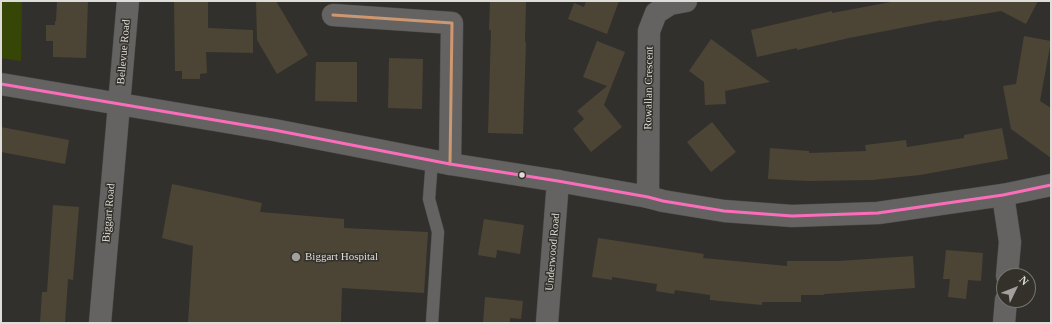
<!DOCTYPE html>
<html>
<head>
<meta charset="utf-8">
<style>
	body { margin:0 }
	#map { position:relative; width:1052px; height:324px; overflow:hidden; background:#32302d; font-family:"Times New Roman",serif }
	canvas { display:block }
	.frame { position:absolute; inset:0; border:2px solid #dfddda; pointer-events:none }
	.north { position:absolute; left:996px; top:268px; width:40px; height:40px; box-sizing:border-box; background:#34312b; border:1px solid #787671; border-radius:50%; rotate:47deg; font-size:11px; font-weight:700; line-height:16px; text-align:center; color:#dfddda }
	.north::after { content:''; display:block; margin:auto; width:14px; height:18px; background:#a2a09d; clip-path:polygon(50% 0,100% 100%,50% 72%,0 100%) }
</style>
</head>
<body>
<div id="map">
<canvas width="1052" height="324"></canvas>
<div class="frame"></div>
<div class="north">N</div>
</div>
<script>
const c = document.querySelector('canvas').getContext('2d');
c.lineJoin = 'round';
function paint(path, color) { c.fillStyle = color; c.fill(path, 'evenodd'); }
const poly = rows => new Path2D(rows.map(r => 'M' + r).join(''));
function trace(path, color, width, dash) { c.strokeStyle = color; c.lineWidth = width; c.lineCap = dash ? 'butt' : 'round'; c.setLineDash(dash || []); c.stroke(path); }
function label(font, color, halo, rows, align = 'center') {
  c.font = font + ' "Times New Roman",serif'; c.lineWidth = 3; c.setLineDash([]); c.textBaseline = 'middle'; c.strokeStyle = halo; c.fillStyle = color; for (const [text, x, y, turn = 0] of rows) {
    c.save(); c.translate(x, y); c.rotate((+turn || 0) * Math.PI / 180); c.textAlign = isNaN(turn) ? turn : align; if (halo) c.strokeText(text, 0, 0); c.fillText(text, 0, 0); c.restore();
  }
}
paint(poly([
	[1,1,22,1,21,61,1,58]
]), '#364606');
paint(poly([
	[57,1,88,1,86,58,53,57,53,41,46,41,46,25,55,25,55,21,56,21],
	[174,1,208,1,208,28,253,30,253,53,206,52,207,73,200,74,200,79,182,79,182,71,175,71],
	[256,1,276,1,308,55,277,74,257,40],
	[490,1,526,1,525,42,526,42,523,134,488,133,491,30,489,30],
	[586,1,619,1,607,34,568,19,574,3,584,7],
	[896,1,1038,1,1026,24,1001,11,942,21,942,20,849,38,797,50,797,48,757,57,751,30,832,11,832,13],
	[1024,36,1051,41,1040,101,1051,108,1051,158,1011,129,1003,86,1016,84],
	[711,39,770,82,725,91,726,104,705,105,704,82,689,71],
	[597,41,625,52,604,105,622,127,591,152,573,129,584,119,577,111,607,86,583,77],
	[389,58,423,59,422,109,388,108],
	[316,62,357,62,357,102,315,101],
	[712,122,736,152,711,172,687,142],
	[1,127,69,140,65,164,1,152],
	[1002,128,1008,159,920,175,872,180,808,181,768,179,770,148,809,151,809,153,866,151,865,145,906,140,907,147,964,138,964,135],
	[172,184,262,203,260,212,344,219,344,228,428,232,424,293,342,288,341,323,188,323,193,246,162,238],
	[53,205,79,207,73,280,68,279,65,323,40,323,42,292,47,292],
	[484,219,524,225,520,254,497,250,496,258,478,255],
	[598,238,704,254,703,258,787,266,787,261,838,261,913,256,915,288,824,294,824,295,801,295,801,302,762,302,762,305,710,300,710,295,675,290,674,294,656,291,657,284,612,277,612,280,592,277],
	[946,250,983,253,981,281,968,280,966,299,948,297,950,279,943,279],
	[485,297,523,301,521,319,510,318,510,323,483,323]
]), '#4c4535');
const service = poly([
	[432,160,429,199,438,232,432,323]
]);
const minor = poly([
	[333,15,452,23,450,164],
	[1003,195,1010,242,1007,276],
	[648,197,649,31,656,13,670,4,686,1],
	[547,323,558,181],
	[1004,323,1006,300]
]);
const tertiary = poly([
	[1,84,274,130,450,164,558,181,648,197,663,201,724,211,792,216,878,213,1003,195,1051,185],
	[100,323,128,1]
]);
trace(service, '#4d4c4a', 13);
trace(minor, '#4d4c4a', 23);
trace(tertiary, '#4d4c4a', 23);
trace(service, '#646362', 12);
trace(minor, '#646362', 22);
trace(tertiary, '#646362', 22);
trace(poly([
	[333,15,452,23,450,164]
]), '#cd976f', 3);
trace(poly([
	[1,84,274,130,450,164,558,181,648,197,663,201,724,211,792,216,878,213,1003,195,1051,185]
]), '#fb6dba', 3);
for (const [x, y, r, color] of [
	[522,175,3.5,"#dfddda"],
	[296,257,5,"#a2a09d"]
]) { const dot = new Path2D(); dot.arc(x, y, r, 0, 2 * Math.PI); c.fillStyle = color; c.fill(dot); trace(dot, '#34312b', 1.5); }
label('11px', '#dfddda', '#34312b', [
	["Bellevue Road",124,52,-85],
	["Rowallan Crescent",649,88,-89],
	["Biggart Road",109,213,-85],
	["Underwood Road",553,252,-85]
]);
label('11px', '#dfddda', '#34312b', [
	["Biggart Hospital",305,257]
], 'left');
</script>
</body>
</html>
